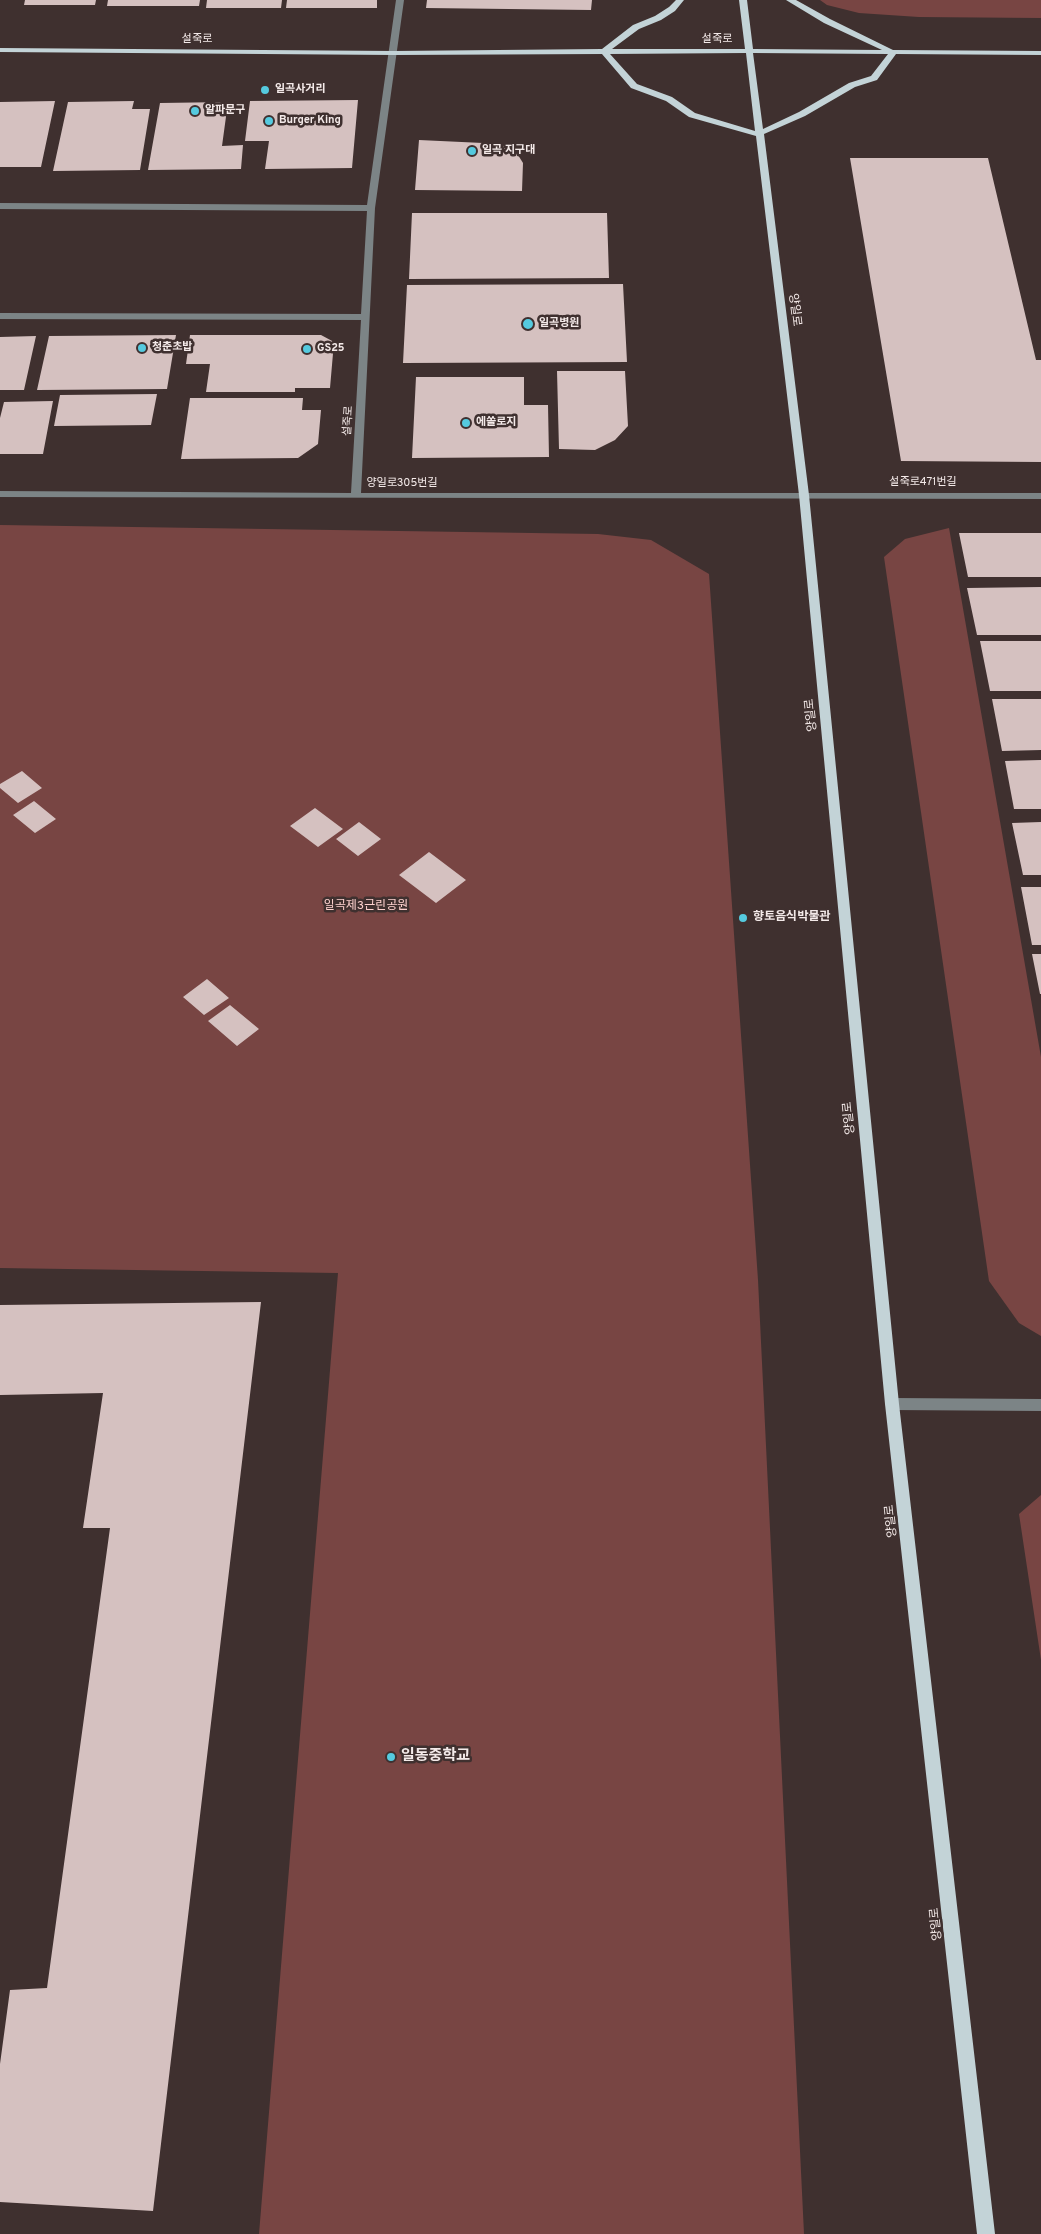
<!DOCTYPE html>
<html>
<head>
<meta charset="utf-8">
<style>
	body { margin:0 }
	canvas { display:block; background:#3f302f }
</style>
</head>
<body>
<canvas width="1041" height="2234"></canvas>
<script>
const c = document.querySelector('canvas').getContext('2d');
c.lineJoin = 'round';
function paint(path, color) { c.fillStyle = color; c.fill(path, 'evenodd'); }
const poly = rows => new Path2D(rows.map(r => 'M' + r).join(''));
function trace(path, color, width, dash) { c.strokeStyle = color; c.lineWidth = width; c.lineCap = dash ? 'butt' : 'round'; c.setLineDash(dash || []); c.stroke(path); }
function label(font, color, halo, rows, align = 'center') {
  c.font = font + ' Overpass,"Noto Sans KR",sans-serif'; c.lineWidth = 5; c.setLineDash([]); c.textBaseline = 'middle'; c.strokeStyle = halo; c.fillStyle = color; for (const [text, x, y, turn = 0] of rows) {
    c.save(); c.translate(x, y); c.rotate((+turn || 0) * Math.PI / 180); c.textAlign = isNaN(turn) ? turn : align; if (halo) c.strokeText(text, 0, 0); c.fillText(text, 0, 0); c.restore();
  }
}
paint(poly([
	[820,0,1041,0,1041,18,919,17,859,13,827,5],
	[0,525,598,534,651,540,709,574,758,1280,804,2234,259,2234,338,1273,0,1268],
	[949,528,1041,1057,1041,1336,1019,1323,989,1281,884,557,905,539],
	[1041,1495,1041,1660,1019,1514]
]), '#784543');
paint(poly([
	[25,0,96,0,95,5,24,5],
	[108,0,200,0,199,6,107,6],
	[207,0,282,0,281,8,206,8],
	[287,0,377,0,377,8,286,8],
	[427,0,592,0,591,10,426,8],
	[358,100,352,168,265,169,269,141,245,141,250,101],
	[55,101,41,167,0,167,0,102],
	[134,101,132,109,150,109,140,170,53,171,68,102],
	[228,102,222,146,243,145,241,169,148,170,160,103],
	[419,140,483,143,499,144,509,148,518,155,523,163,522,191,415,190],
	[850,158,988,158,1036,360,1041,360,1041,462,901,461],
	[412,213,607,213,609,278,409,279],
	[623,284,627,362,403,363,407,285],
	[176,335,167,389,37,390,49,336],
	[190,335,321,335,334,342,330,388,295,388,295,392,206,392,210,364,186,364],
	[36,336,24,390,0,390,0,337],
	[557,371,625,371,628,426,615,440,595,450,559,449],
	[416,377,524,377,524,405,548,405,549,457,412,458],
	[157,394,151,425,54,426,60,395],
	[190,398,303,398,302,410,321,410,318,444,298,458,181,459],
	[53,401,43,454,0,454,0,418,4,402],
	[959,533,1041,533,1041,577,968,577],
	[1041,587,1041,635,977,635,967,588],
	[980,641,1041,641,1041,691,990,691],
	[992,699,1041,699,1041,750,1002,751],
	[1041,760,1041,809,1014,809,1005,761],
	[22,771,42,788,18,803,0,788,0,784],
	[34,801,56,819,35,833,13,815],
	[315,808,343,829,318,847,290,826],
	[359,822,381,839,358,856,336,839],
	[1041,822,1041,875,1023,875,1012,823],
	[429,852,466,880,436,903,399,875],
	[1021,887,1041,887,1041,945,1032,945],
	[1032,954,1041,954,1041,994,1040,994],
	[207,979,229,998,204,1015,183,997],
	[230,1005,259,1029,237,1046,208,1021],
	[261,1302,153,2211,0,2202,0,2064,10,1990,47,1988,110,1528,83,1528,103,1393,0,1395,0,1305]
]), '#d5c1c0');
paint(poly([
	[396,0,404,0,375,208,361,493,1041,493,1041,499,0,497,0,491,351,493,361,320,0,319,0,313,361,314,367,211,0,209,0,203,367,205,396,0],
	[892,1398,1041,1399,1041,1411,892,1410,887,1408,885,1404,887,1400,892,1398]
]), '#7c8486');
paint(poly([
	[676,0,684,0,675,11,661,20,639,29,612,49,745,49,739,0,747,0,753,49,882,50,824,23,786,0,796,0,830,19,893,50,1041,51,1041,55,896,54,877,80,855,87,805,116,764,134,809,495,899,1404,995,2234,977,2234,885,1404,799,495,756,136,689,117,666,101,631,88,602,54,394,55,0,52,0,48,394,51,602,49,633,25,655,16,669,7,676,0],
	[746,53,755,131,695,113,672,97,637,84,610,54,746,53],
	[753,53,888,54,871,76,849,83,799,112,763,129,753,53]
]), '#c3d3d7');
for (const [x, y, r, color] of [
	[265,90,5,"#55cadf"],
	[195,111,5,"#55cadf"],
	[269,121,5,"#55cadf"],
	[472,151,5,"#55cadf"],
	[528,324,6,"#55cadf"],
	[142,348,5,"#55cadf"],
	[307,349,5,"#55cadf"],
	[466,423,5,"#55cadf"],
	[743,918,5,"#55cadf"],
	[391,1757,5,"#55cadf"]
]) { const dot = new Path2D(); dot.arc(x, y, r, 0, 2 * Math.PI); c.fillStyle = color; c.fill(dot); trace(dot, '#3f302f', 2); }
label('11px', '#f4eae9', '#3f302f', [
	["설죽로",197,40],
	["설죽로",717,40],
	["설죽로",349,421,-87],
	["설죽로471번길",923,483],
	["양일로305번길",402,484]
]);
label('bold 11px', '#f4eae9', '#3f302f', [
	["일곡사거리",275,90],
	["알파문구",205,111],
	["Burger King",279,121],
	["일곡 지구대",482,151],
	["일곡병원",539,324],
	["청춘초밥",152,348],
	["GS25",317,349],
	["에쏠로지",476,423]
], 'left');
label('12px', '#f4eae9', '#3f302f', [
	["양일로",794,310,83],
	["양일로",812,715,-96],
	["양일로",850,1118,-96],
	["양일로",892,1521,-96],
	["양일로",937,1924,-96]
]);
label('12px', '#fed2cf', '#3f302f', [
	["일곡제3근린공원",366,907]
]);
label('bold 12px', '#f4eae9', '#3f302f', [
	["향토음식박물관",753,918]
], 'left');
label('bold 15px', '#f4eae9', '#3f302f', [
	["일동중학교",401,1757]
], 'left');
</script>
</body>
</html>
